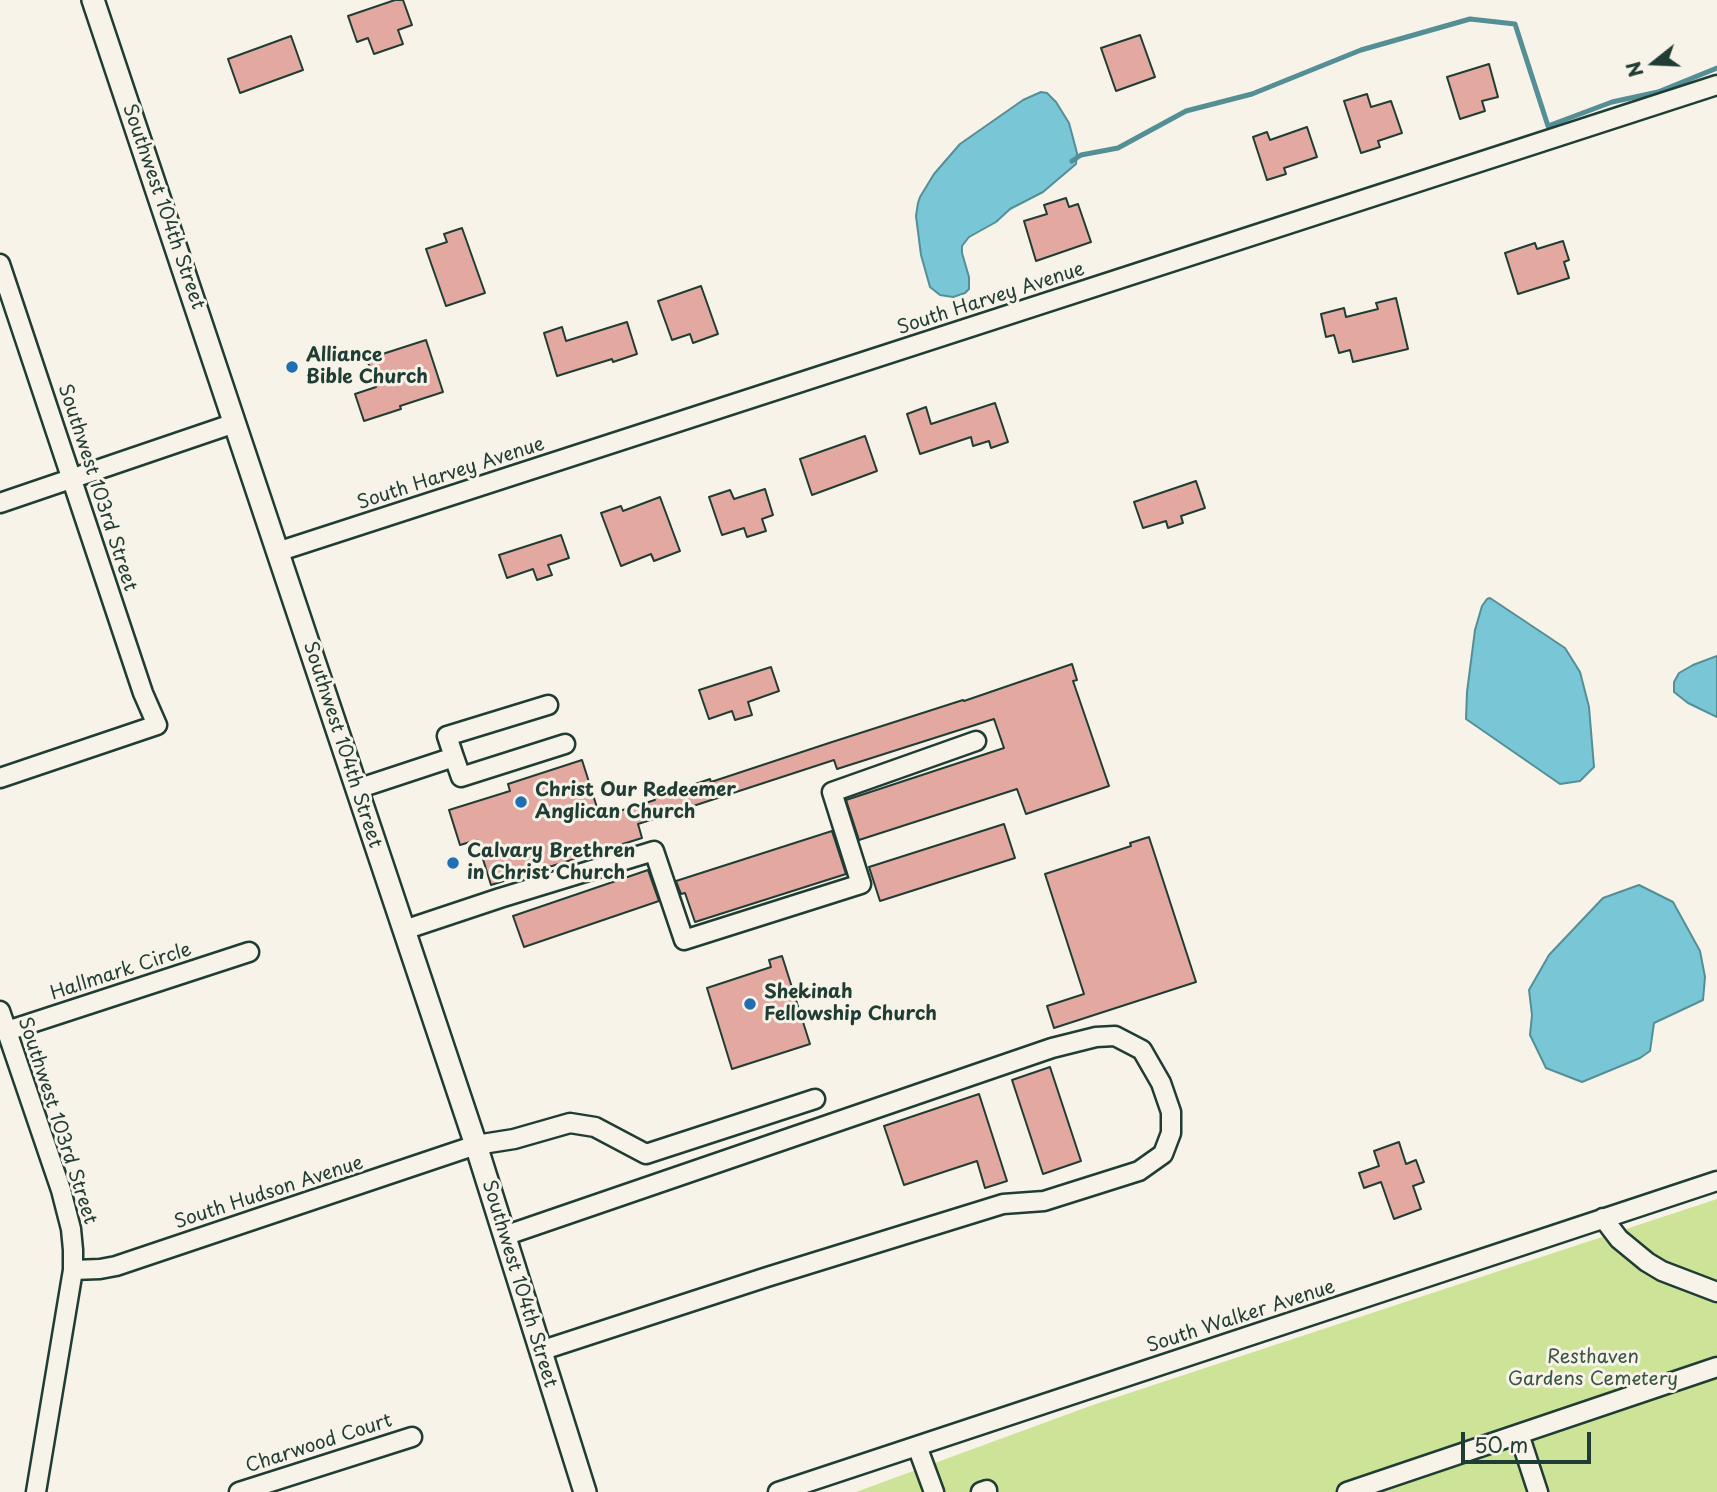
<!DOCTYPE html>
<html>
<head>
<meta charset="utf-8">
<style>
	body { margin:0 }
	#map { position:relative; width:1717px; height:1492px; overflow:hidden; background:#f7f3e8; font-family:"Playpen Sans",sans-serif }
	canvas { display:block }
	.north { position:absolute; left:1619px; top:28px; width:70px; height:70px; -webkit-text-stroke:5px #f7f3e8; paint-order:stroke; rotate:252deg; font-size:19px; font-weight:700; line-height:28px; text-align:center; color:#1f3d34 }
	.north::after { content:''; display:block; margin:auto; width:24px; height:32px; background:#1f3d34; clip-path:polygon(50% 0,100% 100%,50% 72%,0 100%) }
	.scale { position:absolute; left:1461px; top:1432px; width:130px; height:32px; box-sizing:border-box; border:4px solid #1f3d34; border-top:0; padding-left:9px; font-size:21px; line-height:24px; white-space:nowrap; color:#1f3d34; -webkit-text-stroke:5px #f7f3e8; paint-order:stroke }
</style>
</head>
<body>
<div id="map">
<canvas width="1717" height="1492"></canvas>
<div class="north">N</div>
<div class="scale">50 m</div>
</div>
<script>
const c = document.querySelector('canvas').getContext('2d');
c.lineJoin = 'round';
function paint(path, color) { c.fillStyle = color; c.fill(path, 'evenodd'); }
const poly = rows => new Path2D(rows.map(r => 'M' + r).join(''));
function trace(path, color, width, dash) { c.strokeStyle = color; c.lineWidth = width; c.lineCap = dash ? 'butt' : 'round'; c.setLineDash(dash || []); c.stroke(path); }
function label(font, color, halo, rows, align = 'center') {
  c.font = font + ' "Playpen Sans",sans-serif'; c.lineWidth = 6; c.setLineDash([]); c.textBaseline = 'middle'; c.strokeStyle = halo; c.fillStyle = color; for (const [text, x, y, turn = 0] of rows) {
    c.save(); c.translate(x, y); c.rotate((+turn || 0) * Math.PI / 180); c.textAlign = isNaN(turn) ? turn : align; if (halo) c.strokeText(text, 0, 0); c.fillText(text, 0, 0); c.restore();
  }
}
paint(poly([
	[1717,1199,1717,1492,856,1492,1090,1406]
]), '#cde398');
const water = poly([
	[1041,92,1047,93,1056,102,1069,123,1077,153,1076,164,1043,192,1010,209,996,222,969,237,962,246,962,253,969,277,969,289,965,293,953,297,940,295,930,287,921,255,916,216,918,203,920,197,934,174,960,144,1023,100,1041,92],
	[1490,598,1565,648,1580,672,1589,707,1594,767,1580,781,1560,784,1466,719,1467,692,1475,630,1482,606,1487,599,1490,598],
	[1717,656,1717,717,1688,703,1674,692,1674,682,1679,673,1693,665,1717,656],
	[1639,885,1673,902,1700,951,1705,977,1703,1000,1654,1023,1650,1051,1640,1058,1582,1082,1546,1068,1530,1035,1532,1015,1529,990,1549,955,1603,898,1639,885]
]);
paint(water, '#79c6d7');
trace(water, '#558f96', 2);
trace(poly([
	[1072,161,1081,155,1118,148,1186,111,1252,94,1361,50,1470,19,1515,24,1548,126,1612,102,1658,92,1717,68]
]), '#558f96', 5);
const building = poly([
	[395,0,403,0,412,25,398,30,403,44,374,54,368,38,357,42,348,16,395,0],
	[1140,35,1155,77,1116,91,1101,48,1140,35],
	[291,36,303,70,240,93,228,59,291,36],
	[1489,64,1498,97,1482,101,1485,111,1460,119,1447,77,1489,64],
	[1367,94,1371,107,1391,101,1402,133,1378,141,1380,147,1361,153,1344,101,1367,94],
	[1307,127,1317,157,1284,168,1286,174,1267,180,1253,137,1267,132,1270,140,1307,127],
	[1066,198,1069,207,1078,204,1091,242,1036,261,1024,221,1047,214,1044,205,1066,198],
	[462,228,485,293,446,306,426,249,447,242,444,234,462,228],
	[1563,241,1569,260,1564,262,1569,278,1518,294,1505,253,1535,243,1537,249,1563,241],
	[701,286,718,334,693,343,690,334,672,340,658,301,701,286],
	[1396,298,1408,349,1353,362,1350,350,1339,353,1334,335,1326,337,1321,314,1344,308,1346,317,1378,309,1376,303,1396,298],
	[627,322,637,354,613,362,612,359,557,376,544,333,562,327,566,341,627,322],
	[426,340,443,392,400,406,401,409,364,421,355,394,376,387,367,359,426,340],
	[995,403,1008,442,991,448,989,441,973,446,971,437,920,454,907,414,926,407,931,424,995,403],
	[865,436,877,471,812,495,800,459,865,436],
	[1196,481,1205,508,1181,516,1183,523,1168,528,1166,521,1143,528,1134,502,1196,481],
	[765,489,773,515,762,519,766,531,747,537,744,528,722,535,709,497,730,490,734,499,765,489],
	[660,497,680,551,654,561,651,554,621,566,601,513,621,506,623,511,660,497],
	[561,535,569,558,548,565,552,575,537,580,533,569,507,578,499,555,561,535],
	[1072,664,1077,680,1073,681,1109,786,1026,814,1017,789,859,840,846,800,1004,748,994,719,837,769,834,760,638,824,642,838,491,885,477,840,460,845,449,810,510,791,508,784,582,760,600,817,655,800,654,798,710,779,711,782,829,743,963,700,964,701,1072,664],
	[771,667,779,691,748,702,752,715,735,720,732,711,709,719,699,690,771,667],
	[1004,824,1015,858,880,901,869,867,1004,824],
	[832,831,846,874,695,922,685,893,681,894,676,881,832,831],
	[1149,837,1196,982,1054,1028,1047,1006,1084,994,1045,874,1131,846,1130,843,1149,837],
	[648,870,659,901,524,947,513,916,648,870],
	[782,956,810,1044,732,1069,707,988,771,967,769,960,782,956],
	[1050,1067,1081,1161,1043,1174,1012,1080,1050,1067],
	[979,1094,1007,1181,985,1188,977,1161,904,1185,884,1126,979,1094],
	[1399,1142,1406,1164,1416,1160,1424,1182,1413,1186,1421,1209,1394,1219,1381,1182,1364,1188,1359,1173,1379,1166,1374,1151,1399,1142]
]);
paint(building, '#e3a9a1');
trace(building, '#1f3d34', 2);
const minor = poly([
	[0,264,143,693,157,725,0,778],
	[0,503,235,423],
	[277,552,1717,85],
	[454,757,461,777,565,744],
	[357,789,454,757,447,736,548,705],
	[404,930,500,898,654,851,684,940,861,884,832,792,976,741],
	[0,1011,61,1190,71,1229,73,1250,73,1270,36,1492],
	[7,1031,249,952],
	[1603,1218,1619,1239,1647,1262,1662,1271,1717,1292],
	[504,1236,1052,1048,1096,1037,1115,1036,1142,1050,1161,1083,1171,1112,1171,1133,1163,1154,1139,1171,1044,1201,1003,1204,767,1277,540,1351],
	[73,1270,100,1269,116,1266,476,1145,514,1139,570,1123,595,1127,646,1154,815,1099],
	[1519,1434,1538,1492],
	[917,1446,934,1492],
	[239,1492,412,1437],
	[778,1492,1717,1181],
	[981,1492,987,1490,987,1492],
	[1347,1492,1717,1367]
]);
const major = poly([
	[93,0,476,1145,585,1492]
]);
trace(minor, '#1f3d34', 23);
trace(major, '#1f3d34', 26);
trace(minor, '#f7f3e8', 18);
trace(major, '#f7f3e8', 21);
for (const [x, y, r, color] of [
	[292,367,7,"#1f6fb2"],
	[521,802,7,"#1f6fb2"],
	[453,863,7,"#1f6fb2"],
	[750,1004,7,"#1f6fb2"]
]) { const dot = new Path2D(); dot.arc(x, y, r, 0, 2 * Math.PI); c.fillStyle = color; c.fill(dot); trace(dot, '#f7f3e8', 2.5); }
label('19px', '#1f3d34', '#f7f3e8', [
	["Southwest 104th Street",163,207,71],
	["South Harvey Avenue",991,299,-18],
	["South Harvey Avenue",451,474,-18],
	["Southwest 103rd Street",97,488,72],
	["Southwest 104th Street",342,745,72],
	["Hallmark Circle",121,972,-18],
	["Southwest 103rd Street",57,1121,72],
	["South Hudson Avenue",269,1193,-18],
	["Southwest 104th Street",519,1284,73],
	["South Walker Avenue",1241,1317,-18],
	["Charwood Court",319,1444,-18]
]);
label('bold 19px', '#1f3d34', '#f7f3e8', [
	["Alliance",306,356],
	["Bible Church",306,378],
	["Christ Our Redeemer",535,791],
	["Anglican Church",535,813],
	["Calvary Brethren",467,852],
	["in Christ Church",467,874],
	["Shekinah",764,993],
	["Fellowship Church",764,1015]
], 'left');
label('19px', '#395643', '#f7f3e8', [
	["Resthaven",1593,1358],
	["Gardens Cemetery",1593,1380]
]);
</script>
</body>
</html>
